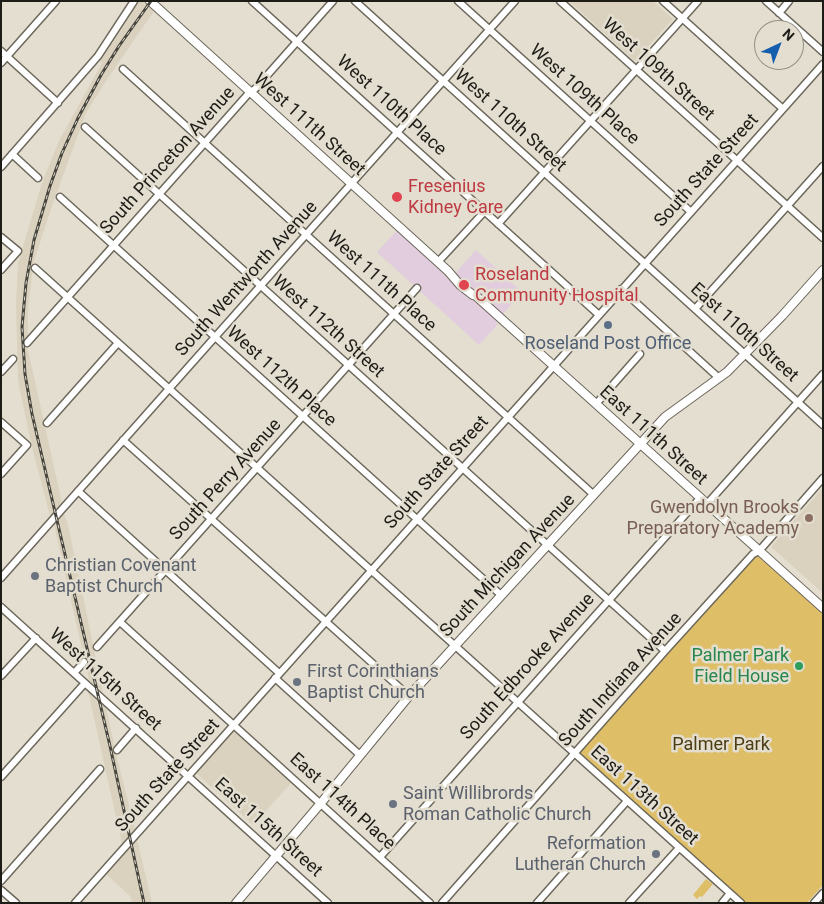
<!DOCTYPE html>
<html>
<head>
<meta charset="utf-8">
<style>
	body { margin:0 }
	#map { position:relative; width:824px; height:904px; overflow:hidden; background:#e3ded0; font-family:Roboto,sans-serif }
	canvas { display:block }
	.frame { position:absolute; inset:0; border:2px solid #1e1c17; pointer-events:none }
	.north { position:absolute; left:754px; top:20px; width:50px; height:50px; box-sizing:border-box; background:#e3ded0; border:1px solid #949086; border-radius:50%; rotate:43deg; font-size:14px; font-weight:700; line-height:20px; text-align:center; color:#1e1c17 }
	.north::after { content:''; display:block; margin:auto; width:18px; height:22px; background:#145ead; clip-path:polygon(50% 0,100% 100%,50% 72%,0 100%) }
</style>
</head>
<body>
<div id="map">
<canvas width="824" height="904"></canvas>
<div class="frame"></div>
<div class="north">N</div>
</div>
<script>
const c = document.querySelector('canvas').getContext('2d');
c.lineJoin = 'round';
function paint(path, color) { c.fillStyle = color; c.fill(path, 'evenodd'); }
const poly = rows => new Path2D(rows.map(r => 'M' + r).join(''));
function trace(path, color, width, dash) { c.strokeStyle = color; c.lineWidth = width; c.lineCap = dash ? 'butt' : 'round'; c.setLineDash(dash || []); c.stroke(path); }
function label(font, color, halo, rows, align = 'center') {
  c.font = font + ' Roboto,sans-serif'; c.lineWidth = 5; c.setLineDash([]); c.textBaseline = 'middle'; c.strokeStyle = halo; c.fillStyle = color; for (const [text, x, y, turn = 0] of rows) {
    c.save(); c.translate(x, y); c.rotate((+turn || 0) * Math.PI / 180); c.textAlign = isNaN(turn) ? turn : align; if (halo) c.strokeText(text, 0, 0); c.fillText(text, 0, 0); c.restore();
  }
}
paint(poly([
	[137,1,144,1,154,11,108,78,86,113,53,203,34,261,28,308,28,350,62,503,50,516,31,443,18,381,16,305,18,263,43,180,59,141,102,63,98,60,113,40],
	[569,1,653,1,673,19,635,61],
	[822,489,823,490,823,593,771,547],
	[64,513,68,525,103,692,89,680,54,525],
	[88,691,106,707,117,758,135,829,122,844],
	[234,731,291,783,253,825,196,773],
	[137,839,152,903,132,903,130,896,106,874]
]), '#dad2be');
paint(poly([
	[398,229,451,278,476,250,522,292,496,322,498,324,479,345,377,252]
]), '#e1cddd');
paint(poly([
	[754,556,757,556,760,558,823,614,823,885,807,903,745,903,583,758,580,753,581,749],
	[706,879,713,884,702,897,700,896,697,899,693,895]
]), '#debe67');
const minor = poly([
	[252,1,599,315],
	[355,1,823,425],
	[458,1,691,212],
	[560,1,823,238],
	[663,1,783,109],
	[766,1,823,52],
	[779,13,789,1],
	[1,51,58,103],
	[1,63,56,1],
	[123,69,594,495],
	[85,127,665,651],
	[12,154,38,178],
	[1,167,98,56,134,1],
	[60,197,501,595],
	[498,224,698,1],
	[1,237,18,251,1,270],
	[438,262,485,211],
	[35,268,741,903],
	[621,289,719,378],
	[695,309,823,166],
	[27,343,249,93,255,89,333,1],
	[1,372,13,359],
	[596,404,640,354],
	[1,422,27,445,1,474],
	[47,423,118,343],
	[123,440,409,696],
	[78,491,279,673],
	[707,504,823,374],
	[1,578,351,184,515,1],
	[1,607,328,903],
	[120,622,430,903],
	[97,647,417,288],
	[74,673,84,662],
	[1,676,36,638],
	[275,678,360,755],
	[117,750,136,728],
	[1,777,85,683],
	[380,857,700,498],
	[1,881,100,769],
	[1,890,16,903],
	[75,903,823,64],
	[442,903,665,651,753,554,759,551,823,478],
	[537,903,627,801],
	[629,903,679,848],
	[722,903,730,893],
	[814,903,823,893]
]);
const major = poly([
	[150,1,448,271,460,285,473,295,476,296,823,608],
	[236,903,321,803,409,696,665,417,727,372,782,316,823,270]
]);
trace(minor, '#6c675b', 9);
trace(major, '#6c675b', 10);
trace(minor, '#fff', 6);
trace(major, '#fff', 8);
const rail = poly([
	[144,903,110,746,32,414,25,374,22,327,26,283,34,240,50,186,62,153,78,118,101,75,119,46,151,1]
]);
trace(rail, '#47453e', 3);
trace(rail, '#e3ded0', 1, [4]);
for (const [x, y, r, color] of [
	[397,197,6,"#e0444e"],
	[464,285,6,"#e0444e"],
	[608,325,5,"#5c6f8a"],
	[809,518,5,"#8d6e63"],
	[35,576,5,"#6b7280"],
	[799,666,5,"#2e9e5b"],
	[297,682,5,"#6b7280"],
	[393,804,5,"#6b7280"],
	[656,854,5,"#6b7280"]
]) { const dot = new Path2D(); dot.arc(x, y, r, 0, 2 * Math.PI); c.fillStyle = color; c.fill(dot); trace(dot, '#e3ded0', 2); }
label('18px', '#1e1c17', '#e3ded0', [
	["West 109th Street",658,70,42],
	["West 109th Place",584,95,42],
	["West 110th Place",391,106,42],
	["West 110th Street",510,121,42],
	["West 111th Street",309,125,42],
	["South Princeton Avenue",168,161,-48],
	["South State Street",707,171,-48],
	["South Wentworth Avenue",247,279,-48],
	["West 111th Place",381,282,42],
	["West 112th Street",328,327,42],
	["East 110th Street",744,333,42],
	["West 112th Place",281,377,42],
	["East 111th Street",653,436,42],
	["South State Street",437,473,-48],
	["South Perry Avenue",226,480,-48],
	["South Michigan Avenue",508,566,-47],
	["South Edbrooke Avenue",528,667,-48],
	["West 115th Street",105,680,42],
	["South Indiana Avenue",621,680,-48],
	["South State Street",168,776,-48],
	["East 113th Street",644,796,42],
	["East 114th Place",342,802,42],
	["East 115th Street",268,828,42]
]);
label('18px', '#be3a42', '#e3ded0', [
	["Fresenius",408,187],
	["Kidney Care",408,208],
	["Roseland",475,275],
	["Community Hospital",475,296]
], 'left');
label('18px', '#4e5e75', '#e3ded0', [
	["Roseland Post Office",608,344]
]);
label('18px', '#785e54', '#e3ded0', [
	["Gwendolyn Brooks",799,508],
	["Preparatory Academy",799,529]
], 'right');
label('18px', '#5b616d', '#e3ded0', [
	["Christian Covenant",45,566],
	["Baptist Church",45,587],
	["First Corinthians",307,672],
	["Baptist Church",307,693],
	["Saint Willibrords",403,794],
	["Roman Catholic Church",403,815],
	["Reformation",646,844,"right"],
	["Lutheran Church",646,865,"right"]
], 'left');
label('18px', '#27864d', '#e3ded0', [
	["Palmer Park",789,656],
	["Field House",789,677]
], 'right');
label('18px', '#4c3d13', '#e3ded0', [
	["Palmer Park",721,745]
]);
</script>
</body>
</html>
